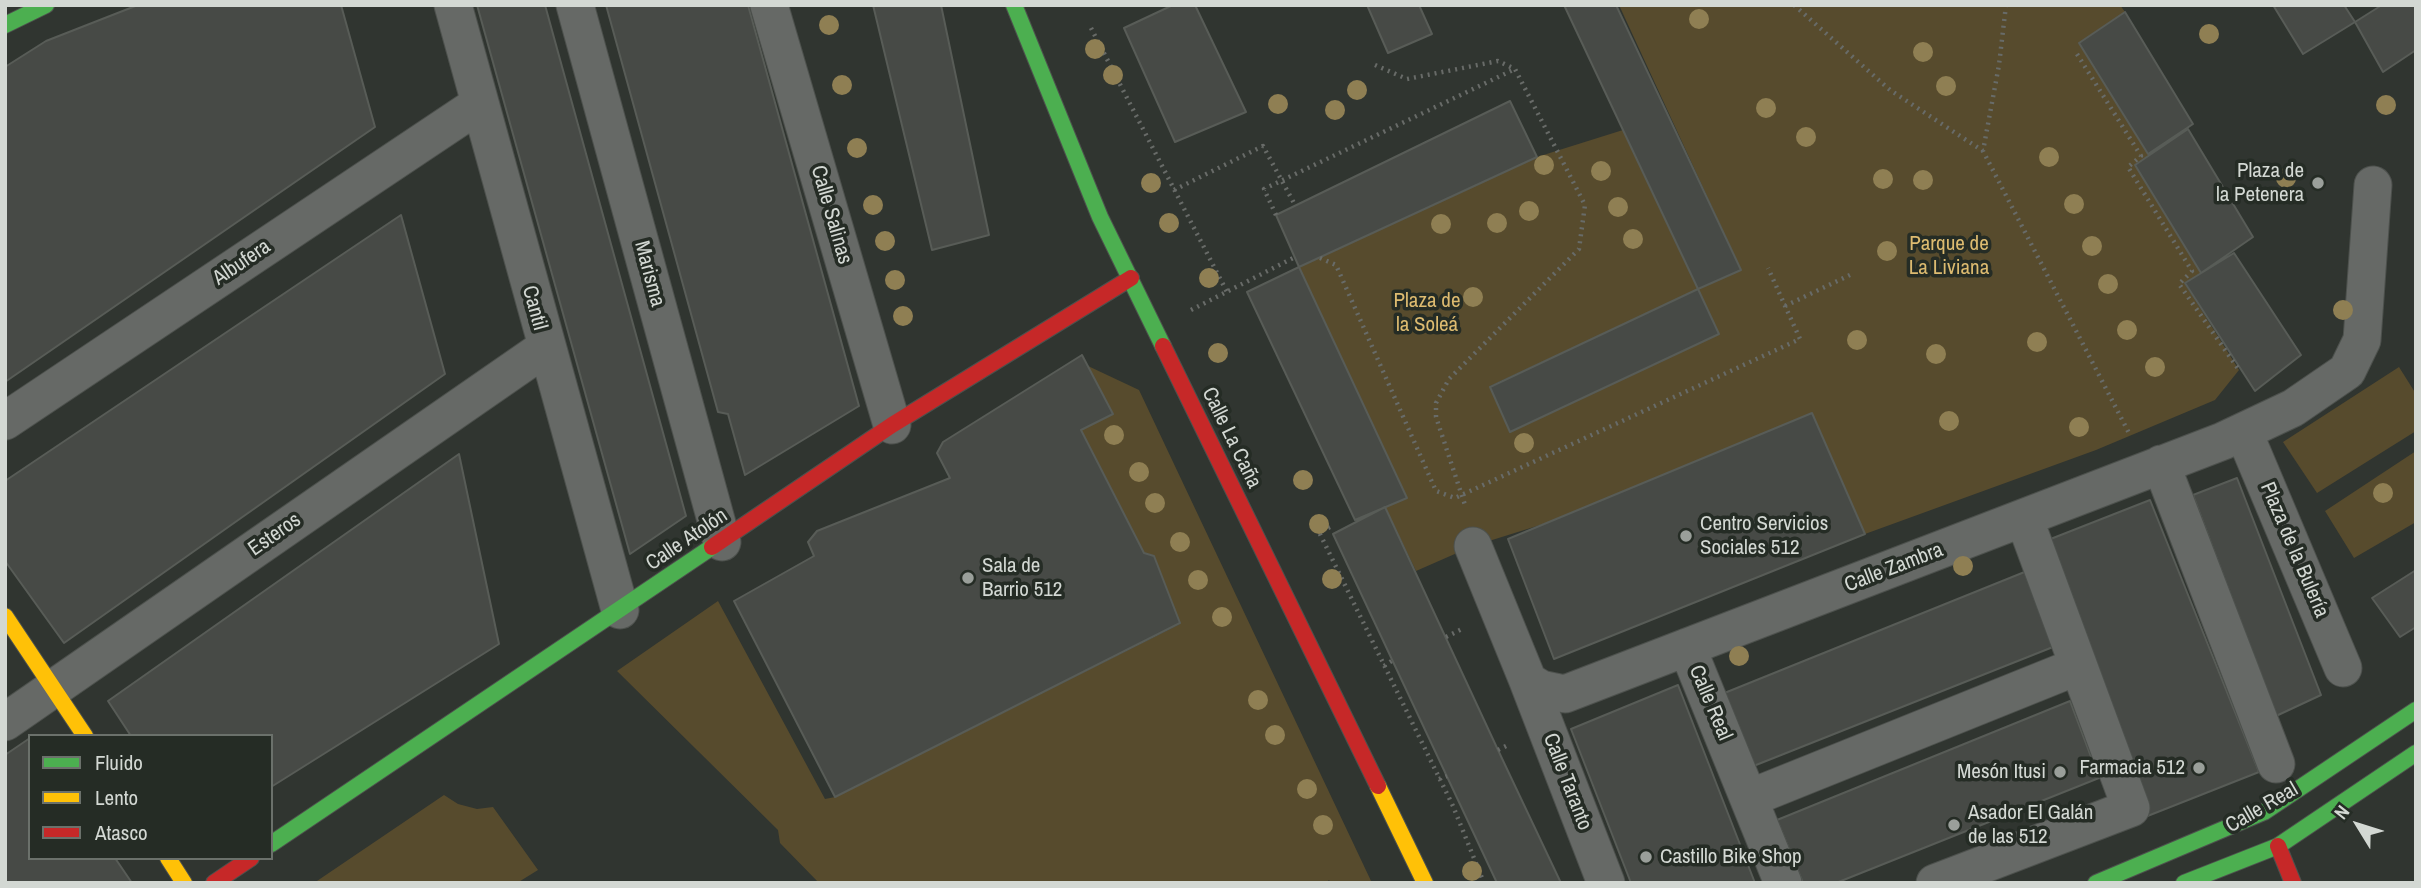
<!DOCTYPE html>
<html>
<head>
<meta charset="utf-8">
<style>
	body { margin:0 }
	#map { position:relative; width:2421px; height:888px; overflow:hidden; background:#303530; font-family:"Archivo Narrow",sans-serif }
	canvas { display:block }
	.frame { position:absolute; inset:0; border:7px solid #d3d8d3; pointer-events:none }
	.legend { position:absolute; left:28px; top:734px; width:245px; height:126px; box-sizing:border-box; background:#252c25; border:2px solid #6b716b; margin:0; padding:9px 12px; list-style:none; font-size:21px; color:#d3d8d3 }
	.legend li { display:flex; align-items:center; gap:14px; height:35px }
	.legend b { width:35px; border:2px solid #6b716b }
	.north { position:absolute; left:2323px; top:790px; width:70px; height:70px; -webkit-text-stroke:5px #252c25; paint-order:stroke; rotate:308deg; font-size:19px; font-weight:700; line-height:28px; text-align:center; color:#d3d8d3 }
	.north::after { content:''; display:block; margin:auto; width:24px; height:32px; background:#d3d8d3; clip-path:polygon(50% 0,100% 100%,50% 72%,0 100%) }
</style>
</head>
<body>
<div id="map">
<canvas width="2421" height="888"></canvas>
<div class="frame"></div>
<ul class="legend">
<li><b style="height:9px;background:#4caf50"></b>Fluido</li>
<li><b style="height:9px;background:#ffc107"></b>Lento</li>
<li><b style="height:9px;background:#c62828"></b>Atasco</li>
</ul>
<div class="north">N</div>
</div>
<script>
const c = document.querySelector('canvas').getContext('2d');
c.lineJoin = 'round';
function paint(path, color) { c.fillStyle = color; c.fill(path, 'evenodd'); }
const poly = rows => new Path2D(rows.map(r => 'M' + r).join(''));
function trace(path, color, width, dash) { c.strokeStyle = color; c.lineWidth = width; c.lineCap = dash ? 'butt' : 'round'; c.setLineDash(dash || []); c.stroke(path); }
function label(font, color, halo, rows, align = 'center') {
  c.font = font + ' "Archivo Narrow",sans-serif'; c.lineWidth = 7; c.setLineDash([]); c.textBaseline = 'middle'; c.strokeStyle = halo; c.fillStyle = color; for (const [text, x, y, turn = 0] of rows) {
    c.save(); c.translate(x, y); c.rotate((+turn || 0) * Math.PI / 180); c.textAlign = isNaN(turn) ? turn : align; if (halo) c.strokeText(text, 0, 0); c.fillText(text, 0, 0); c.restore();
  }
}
paint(poly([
	[1619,5,2120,5,2125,12,2079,43,2149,156,2135,165,2201,273,2185,284,2239,370,2215,400,2096,450,1865,534,1812,413,1553,521,1473,546,1416,571,1385,507,1407,498,1299,267,1537,157,1623,130,1698,289,1741,270],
	[1698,290,1718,334,1511,431,1490,386],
	[1088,366,1139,390,1372,883,1331,883,1329,880,1326,883,819,883,780,843,778,830,617,671,718,601,825,799,835,797,1180,624,1154,556,1144,553,1081,430,1112,414],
	[2399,367,2416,394,2416,431,2317,493,2283,442],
	[2416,451,2416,522,2354,558,2325,511],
	[444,795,458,804,477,809,493,807,538,870,517,883,314,883]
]), '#574b2d');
const building = poly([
	[138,5,341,5,375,127,5,382,5,67,46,41,138,5],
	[477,5,545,5,686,516,630,554,477,5],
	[606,5,748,5,859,406,745,475,728,414,718,412,606,5],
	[873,5,941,5,989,235,932,250,873,5],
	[1173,5,1195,5,1246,112,1175,142,1124,28,1173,5],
	[1367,5,1419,5,1432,34,1388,53,1367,5],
	[1564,5,1616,5,1741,270,1698,289,1564,5],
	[2273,5,2344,5,2355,22,2303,54,2273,5],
	[2382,5,2416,5,2416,50,2383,72,2355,22,2382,5],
	[2125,12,2193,124,2148,154,2079,43,2125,12],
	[1510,101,1537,157,1299,267,1276,215,1510,101],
	[2188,129,2253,237,2201,273,2135,165,2188,129],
	[401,215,445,374,64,643,5,561,5,481,401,215],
	[2234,253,2301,355,2255,391,2185,283,2234,253],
	[1299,267,1407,498,1355,520,1247,292,1299,267],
	[1698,289,1719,334,1510,432,1490,387,1698,289],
	[1082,355,1113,414,1081,430,1144,553,1154,556,1180,623,835,797,734,601,814,556,808,542,817,531,950,478,937,453,943,442,1082,355],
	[1812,413,1865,534,1554,659,1508,539,1812,413],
	[459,454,499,644,271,787,271,736,131,736,108,701,459,454],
	[2237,478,2321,695,2276,716,2193,495,2237,478],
	[2150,500,2259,772,2145,817,2048,540,2150,500],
	[1385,507,1498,750,1561,883,1497,883,1333,534,1385,507],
	[2416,570,2416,627,2400,637,2372,598,2416,570],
	[2027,571,2058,645,1751,767,1722,694,2027,571],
	[1678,685,1755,883,1631,883,1571,729,1678,685],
	[2070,701,2099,778,1836,883,1803,883,1777,820,2070,701],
	[30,738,30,858,115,858,132,883,5,883,5,755,30,738]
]);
paint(building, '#474a46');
trace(building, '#585c57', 2);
const street = poly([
	[453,5,620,610],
	[575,5,722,542],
	[769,5,892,425],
	[5,421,478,105],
	[2244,433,2343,668],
	[2161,464,2276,764],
	[1473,546,1528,681,1541,689,1565,694,2223,441,2293,408,2347,371,2362,340,2373,185],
	[1687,647,1783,883],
	[1528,681,1606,883],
	[5,722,545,348],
	[1750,798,2078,666],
	[1935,883,2131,808,2024,518]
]);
const fast = poly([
	[1014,5,1100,217,1163,346],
	[5,25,46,5],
	[271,844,712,547],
	[2096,883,2264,812,2416,710],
	[2184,883,2278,846,2416,753]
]);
const slow = poly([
	[5,616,85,736],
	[1378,786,1425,883],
	[168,858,184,883]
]);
const jam = poly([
	[1163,346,1378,786],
	[712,547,892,425,1131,278],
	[2278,846,2293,883],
	[214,883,251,858]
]);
trace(street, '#4d514d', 39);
trace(fast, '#4d514d', 18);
trace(slow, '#4d514d', 18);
trace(jam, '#4d514d', 18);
trace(poly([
	[1794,5,1890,90,1983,151],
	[2006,5,1999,65,1983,151,2130,435],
	[1091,28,1227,292],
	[2077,54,2141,156,2128,167,2192,271,2179,284,2239,370],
	[1375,65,1407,79,1498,61,1515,69,1585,205,1579,249,1449,379,1436,403,1436,417,1466,508],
	[1174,190,1263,146,1295,205],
	[1276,215,1264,189,1515,69],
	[1320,258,1336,265,1436,491,1455,498,1800,339,1768,268],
	[1785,306,1852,274],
	[1191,310,1295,257],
	[1330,527,1319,532,1453,806,1484,883],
	[1446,637,1464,628],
	[1384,666,1393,660],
	[1498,750,1510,744],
	[1439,779,1447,776]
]), '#686b68', 4.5, [2, 5]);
trace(street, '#666966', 37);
trace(fast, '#4caf50', 16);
trace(slow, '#ffc107', 16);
trace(jam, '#c62828', 16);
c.fillStyle = '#8f7f53';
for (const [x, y] of [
	[1699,19],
	[829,25],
	[2209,34],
	[1095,49],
	[1923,52],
	[1113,75],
	[842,85],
	[1946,86],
	[1357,90],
	[1278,104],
	[2386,105],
	[1766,108],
	[1335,110],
	[1806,137],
	[857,148],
	[2049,157],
	[1544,165],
	[1601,171],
	[2286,178],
	[1883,179],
	[1923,180],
	[1151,183],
	[2074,204],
	[873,205],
	[1618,207],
	[1529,211],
	[1169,223],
	[1497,223],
	[1441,224],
	[1633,239],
	[885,241],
	[2092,246],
	[1887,251],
	[1209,278],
	[895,280],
	[2108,284],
	[1473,297],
	[2343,310],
	[903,316],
	[2127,330],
	[1857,340],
	[2037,342],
	[1218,353],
	[1936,354],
	[2155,367],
	[1949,421],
	[2079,427],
	[1114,435],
	[1524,443],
	[1139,472],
	[1303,480],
	[2383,493],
	[1155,503],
	[1319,524],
	[1180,542],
	[1963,566],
	[1332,579],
	[1198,580],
	[1222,617],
	[1739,656],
	[1258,700],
	[1275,735],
	[1307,789],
	[1323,825],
	[1472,871]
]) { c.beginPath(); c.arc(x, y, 10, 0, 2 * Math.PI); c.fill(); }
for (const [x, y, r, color] of [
	[2318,183,7,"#9a9f9a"],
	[1686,536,7,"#9a9f9a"],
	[968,578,7,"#9a9f9a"],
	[2199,768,7,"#9a9f9a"],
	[2060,772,7,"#9a9f9a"],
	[1954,825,7,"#9a9f9a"],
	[1646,857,7,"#9a9f9a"]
]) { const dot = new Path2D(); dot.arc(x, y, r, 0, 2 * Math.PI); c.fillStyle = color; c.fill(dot); trace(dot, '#252c25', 2.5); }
label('21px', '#d3d8d3', '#252c25', [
	["Plaza de",2304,171,"right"],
	["la Petenera",2304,195,"right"],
	["Centro Servicios",1700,524],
	["Sociales 512",1700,548],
	["Sala de",982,566],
	["Barrio 512",982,590],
	["Farmacia 512",2185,768,"right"],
	["Mesón Itusi",2046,772,"right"],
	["Asador El Galán",1968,813],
	["de las 512",1968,837],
	["Castillo Bike Shop",1660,857]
], 'left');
label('21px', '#d3d8d3', '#252c25', [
	["Calle Salinas",831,215,74],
	["Albufera",242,263,-34],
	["Marisma",649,274,75],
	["Cantil",534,308,75],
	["Calle La Caña",1231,438,64],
	["Esteros",275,535,-35],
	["Calle Atolón",687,540,-34],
	["Plaza de la Bulería",2294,550,67],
	["Calle Zambra",1894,568,-21],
	["Calle Real",1710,703,67],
	["Calle Taranto",1567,782,69],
	["Calle Real",2262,808,-30]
]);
label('21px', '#ddbb70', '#252c25', [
	["Parque de",1949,244],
	["La Liviana",1949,268],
	["Plaza de",1427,301],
	["la Soleá",1427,325]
]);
</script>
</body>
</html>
